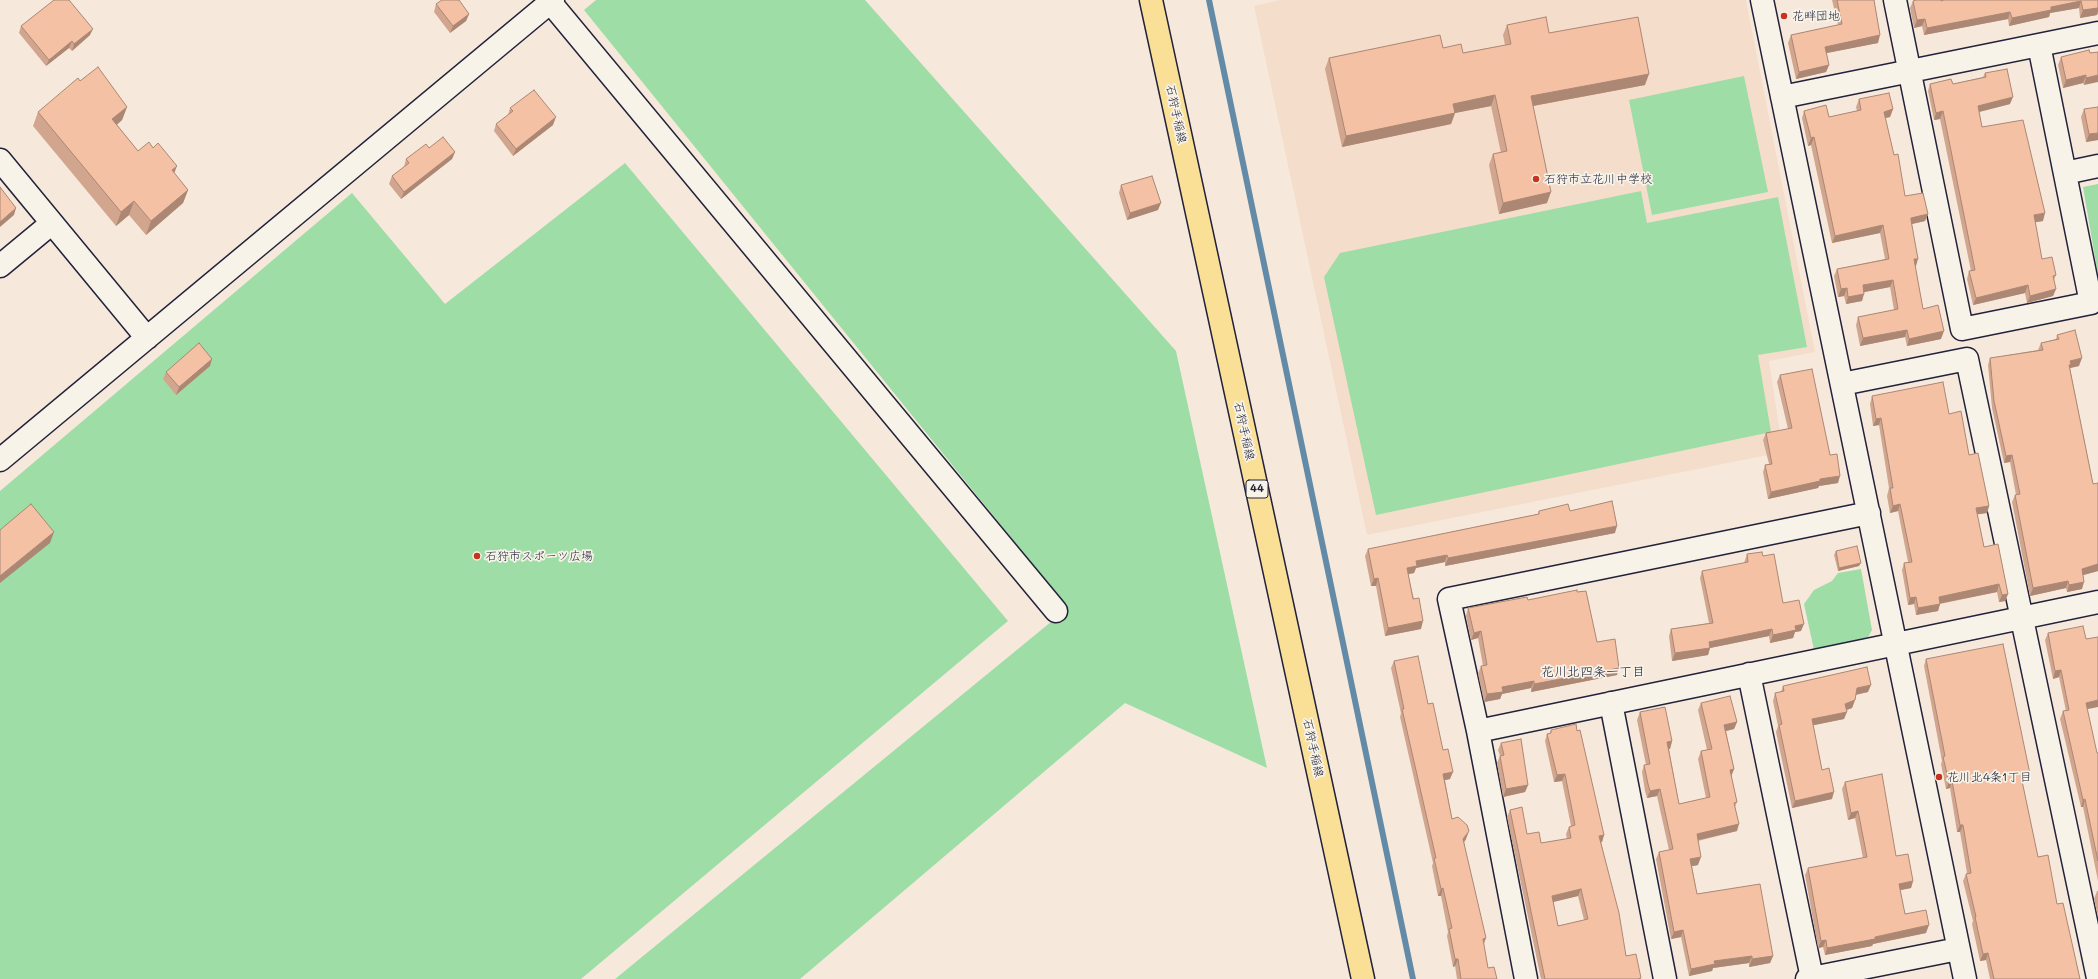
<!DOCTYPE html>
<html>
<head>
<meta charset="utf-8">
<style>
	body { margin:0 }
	canvas { display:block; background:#f6e9db }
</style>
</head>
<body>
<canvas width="2098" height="979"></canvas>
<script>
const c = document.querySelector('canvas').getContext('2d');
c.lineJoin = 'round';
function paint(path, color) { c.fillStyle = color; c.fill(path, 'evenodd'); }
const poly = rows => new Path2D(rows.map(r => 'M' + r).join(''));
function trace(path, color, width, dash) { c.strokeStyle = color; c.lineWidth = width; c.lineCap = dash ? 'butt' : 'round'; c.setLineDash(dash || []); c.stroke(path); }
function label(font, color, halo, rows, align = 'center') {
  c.font = font + ' Mali,"Klee One",sans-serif'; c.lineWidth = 3.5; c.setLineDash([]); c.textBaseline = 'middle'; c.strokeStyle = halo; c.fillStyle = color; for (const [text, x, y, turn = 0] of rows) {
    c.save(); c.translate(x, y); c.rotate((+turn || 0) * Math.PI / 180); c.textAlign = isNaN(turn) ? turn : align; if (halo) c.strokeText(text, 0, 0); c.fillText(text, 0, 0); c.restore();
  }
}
paint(poly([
	[1280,0,1746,0,1815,352,1769,361,1783,452,1367,535,1254,6]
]), '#f5ddcb');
paint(poly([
	[596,0,865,0,1176,351,1267,768,1125,703,800,979,615,979,1068,608,584,10],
	[1744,76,1768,192,1652,215,1629,100],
	[625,163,1008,621,581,979,0,979,0,491,352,193,445,304],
	[2098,184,2098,275,2083,187],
	[1641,191,1647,223,1778,197,1807,347,1758,355,1771,432,1376,515,1324,277,1340,253],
	[1861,569,1872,630,1868,637,1814,650,1804,604,1814,590,1832,581,1838,573]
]), '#9edda6');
trace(poly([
	[1209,0,1413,979]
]), '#638ba8', 6);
const minor = poly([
	[1762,0,1965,979],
	[1895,0,1962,329,2091,303,2039,45],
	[550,2,1056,611],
	[1782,97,2098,33],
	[0,160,147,338],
	[2065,173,2098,166],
	[0,266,52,223],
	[1842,384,1967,359,2098,978],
	[0,460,553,0],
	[1749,674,1812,978],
	[1611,703,1665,979],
	[1478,731,2098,602],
	[1526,979,1478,731,1449,599,1869,513],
	[1807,979,1958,949]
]);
const major = poly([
	[1151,0,1363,979]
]);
trace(minor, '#22223b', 25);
trace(major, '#22223b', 25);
trace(minor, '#f7f3e8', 22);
trace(major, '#fadf96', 22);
paint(poly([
	[1832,0,1874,0,1878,43,1826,53,1829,65,1826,72,1796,79,1788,43,1791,35,1838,25],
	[2098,0,2098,12,2097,15,2080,18,2079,8,2050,13,2049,17,2009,26,2008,19,1924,35,1922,26,1914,28,1910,8,1913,1],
	[436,4,469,14,466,21,450,33,434,12],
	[1507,25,1549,33,1645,85,1533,106,1547,203,1499,214,1489,165,1493,154,1501,153,1491,106,1455,113,1451,124,1342,147,1325,69,1329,58,1443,48,1463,53,1505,45,1503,35],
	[21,26,90,35,72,51,69,48,46,66,19,33],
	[2098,52,2084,85,2083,83,2063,88,2058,65,2061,57],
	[1985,73,2010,104,1979,112,1982,127,2043,221,2035,222,2042,259,2056,275,2054,280,2056,289,2053,296,2027,303,2025,293,1973,305,1967,279,1969,271,1971,271,1940,119,1934,120,1928,91,1930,84,1953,84,1983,77],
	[80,81,127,107,122,120,117,125,138,151,174,174,188,190,183,203,146,235,129,215,116,226,33,126,38,112],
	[1859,99,1893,109,1890,117,1885,118,1894,155,1905,196,1928,214,1925,221,1911,224,1916,266,1915,266,1923,309,1941,339,1907,346,1905,337,1860,346,1856,325,1858,317,1894,310,1890,287,1864,292,1862,301,1846,304,1844,296,1838,297,1834,276,1837,269,1885,259,1880,233,1832,243,1811,145,1808,146,1802,118,1804,111,1829,117,1857,111,1856,107],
	[510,108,553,125,513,156,494,131,496,124,508,115],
	[2084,109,2098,140,2086,142,2081,117],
	[429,148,455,152,452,159,401,199,389,184,392,176,404,167,406,159],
	[1121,185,1158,210,1127,220,1119,193],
	[2057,335,2079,366,2070,368,2093,484,2098,483,2098,571,2083,575,2082,589,2067,592,2066,588,2030,596,2012,502,2015,495,2016,495,2010,462,2004,463,1992,408,1988,365,1990,358,2038,350,2041,343,2056,339],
	[210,366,176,395,163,379,166,372],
	[1780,375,1830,455,1838,483,1819,486,1818,488,1768,499,1763,472,1765,465,1769,464,1763,440,1766,433,1788,429,1777,382],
	[1872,396,1949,414,1969,455,1989,506,1987,513,1977,514,1984,547,2008,594,2005,601,1999,602,1997,592,1940,604,1938,611,1916,615,1914,604,1908,605,1902,570,1904,563,1908,562,1898,511,1890,513,1887,496,1889,488,1879,425,1873,426,1870,404],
	[1539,511,1570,511,1615,533,1445,566,1445,562,1416,568,1414,573,1408,574,1421,629,1385,636,1376,586,1371,586,1365,556,1368,549,1538,514],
	[1836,551,1859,566,1838,571,1834,555],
	[1747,554,1763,556,1783,603,1801,631,1795,632,1793,638,1770,643,1769,636,1710,648,1708,655,1672,661,1669,636,1671,629,1709,623,1700,578,1702,571,1744,563],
	[1577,592,1597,642,1617,675,1531,692,1531,688,1502,694,1500,699,1484,702,1478,674,1481,666,1483,666,1478,638,1471,640,1466,616,1468,608,1528,600],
	[2048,633,2087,709,2097,753,2098,753,2098,881,2083,807,2081,807,2060,719,2063,711,2066,711,2059,677,2053,679,2045,640],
	[1926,659,2030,774,2028,781,2022,782,2038,857,2057,904,2080,979,1990,979,1986,960,1980,961,1972,924,1973,921,1963,881,1966,874,1967,873,1960,832,1957,832,1950,788,1946,789,1941,764,1942,761,1924,666],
	[1394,661,1428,704,1450,779,1445,780,1452,819,1466,839,1464,842,1488,968,1497,979,1457,979,1455,966,1453,967,1447,936,1448,932,1441,896,1438,896,1432,866,1433,863,1400,717,1401,713,1391,668],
	[1783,686,1868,692,1856,695,1855,700,1852,708,1847,710,1844,719,1813,725,1822,770,1832,799,1792,808,1776,732,1778,726,1773,701,1775,693,1781,692],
	[1701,703,1737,722,1734,729,1726,731,1734,769,1731,776,1737,802,1735,807,1737,831,1698,841,1698,865,1692,866,1697,894,1773,956,1770,963,1749,967,1749,963,1713,968,1712,971,1689,976,1681,937,1671,939,1656,859,1659,852,1669,850,1657,796,1647,798,1645,791,1642,772,1644,765,1646,765,1637,720,1640,712,1672,741,1670,749,1669,749,1679,804,1706,798,1698,759,1701,751,1707,750,1698,710],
	[1551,730,1604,835,1602,842,1601,842,1626,956,1641,978,1640,979,1541,979,1507,817,1510,810,1527,834,1541,843,1567,839,1566,834,1569,827,1571,826,1562,781,1554,782,1545,741,1547,734,1550,733],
	[1578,896,1584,920,1558,926,1553,902],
	[1501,743,1528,785,1525,792,1503,797,1497,763,1500,756,1498,750],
	[1845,782,1896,856,1913,881,1911,888,1900,890,1905,914,1926,933,1873,944,1872,946,1825,955,1823,947,1818,948,1805,875,1808,868,1863,858,1855,818,1848,820,1842,789],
	[2097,891,2098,891,2098,916,2094,899]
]), '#d2a68e');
paint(poly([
	[2081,1,2079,8,2050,13,2049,17,2009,26,2012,18,2051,7],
	[2098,8,2098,12,2097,15,2080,18,2083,10],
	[2010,12,2008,19,1924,35,1927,28],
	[469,14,466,21,450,33,453,26],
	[1925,19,1922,26,1914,28,1917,20],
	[93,29,90,35,72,51,74,44],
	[1880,35,1878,43,1822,54,1825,47],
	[72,41,69,48,46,66,49,60],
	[1829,65,1826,72,1796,79,1799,72],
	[1649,74,1645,85,1527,107,1531,96],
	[2086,75,2083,83,2063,88,2066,80],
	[2098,75,2098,82,2084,85,2086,78],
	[1495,95,1491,106,1455,113,1451,124,1342,147,1346,136,1453,104],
	[2013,97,2010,104,1975,113,1978,106],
	[127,107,122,120,107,132,112,119],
	[1893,109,1890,117,1881,119,1884,112],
	[1943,111,1940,119,1934,120,1936,113],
	[556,117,553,125,513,156,516,149],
	[2098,133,2098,140,2086,142,2089,134],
	[1814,137,1811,145,1808,146,1811,138],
	[455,152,452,159,401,199,404,192],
	[177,166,172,179,172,170],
	[188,190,183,203,146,235,151,221],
	[1551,192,1547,203,1499,214,1503,203],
	[134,201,129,215,116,226,121,212],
	[1161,203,1158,210,1127,220,1130,213],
	[16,208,14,215,0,227,0,222],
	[2045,213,2043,221,2031,223,2034,215],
	[1928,214,1925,221,1908,225,1911,218],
	[1883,225,1880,233,1832,243,1835,236],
	[1914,259,1918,259,1916,266,1911,267],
	[1893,280,1890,287,1860,293,1863,285],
	[2028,285,2025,293,1973,305,1976,298],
	[1847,288,1844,296,1838,297,1841,289],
	[2056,289,2053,296,2027,303,2030,296],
	[1864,294,1862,301,1846,304,1848,297],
	[1907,330,1905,337,1860,346,1863,338],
	[1944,331,1941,339,1907,346,1909,339],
	[2082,358,2079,366,2070,368,2069,372,2067,372,2070,361],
	[212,359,210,366,176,395,179,387],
	[1881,418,1879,425,1873,426,1876,419],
	[2012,455,2010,462,2004,463,2006,456],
	[1840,476,1838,483,1819,486,1818,488,1768,499,1771,492,1820,479],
	[1900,504,1898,511,1890,513,1893,506],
	[1989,506,1987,513,1973,515,1976,508],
	[1617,526,1615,533,1445,566,1448,558],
	[54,532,50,543,0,583,0,576],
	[1447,555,1445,562,1416,568,1414,573,1404,575,1407,568,1416,561],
	[1861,563,1859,566,1838,571,1839,568],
	[2098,564,2098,571,2080,576,2082,569],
	[1378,578,1376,586,1371,586,1374,579],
	[2068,581,2066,588,2030,596,2033,588],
	[2084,582,2082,589,2067,592,2069,585],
	[1999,584,1997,592,1937,604,1939,597],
	[2008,594,2005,601,1999,602,2002,595],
	[1916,597,1914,604,1908,605,1910,598],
	[1940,604,1938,611,1916,615,1918,608],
	[1423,621,1421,629,1385,636,1388,628],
	[1804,624,1801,631,1795,632,1793,638,1770,643,1773,635,1795,626],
	[1772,629,1769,636,1710,648,1708,655,1672,661,1675,653,1709,642],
	[1481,631,1478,638,1471,640,1474,633],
	[1619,668,1617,675,1531,692,1534,684],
	[2061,670,2059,677,2053,679,2055,671],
	[1534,681,1531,688,1502,694,1500,699,1484,702,1487,694,1502,687],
	[1871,685,1868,692,1854,695,1857,688],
	[1855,700,1852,708,1843,711,1845,704],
	[2098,700,2098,707,2083,710,2086,703],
	[1847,712,1844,719,1810,726,1812,719],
	[1737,722,1734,729,1722,732,1724,725],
	[1672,741,1670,749,1665,750,1667,742],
	[1734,769,1731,777,1730,770],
	[1453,772,1450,779,1441,781,1443,774],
	[1565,774,1562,781,1554,782,1557,775],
	[2030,774,2028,781,2018,783,2021,776],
	[1952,781,1950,788,1946,789,1949,782],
	[1528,785,1525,792,1503,797,1506,789],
	[1660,789,1657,796,1647,798,1650,791],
	[1834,792,1832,799,1792,808,1795,801],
	[2085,799,2083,807,2081,807,2083,800],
	[1858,811,1855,818,1848,820,1851,813],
	[1739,824,1737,831,1694,841,1697,834],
	[1960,825,1963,825,1960,832,1957,832],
	[1469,831,1466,839,1461,847,1463,839],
	[1604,835,1602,842,1597,844,1599,836],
	[1701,857,1698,865,1688,867,1690,859],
	[1913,881,1911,888,1896,891,1899,884],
	[1443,888,1441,896,1438,896,1441,889],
	[1581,889,1578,896,1549,903,1552,896],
	[1929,925,1926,933,1873,944,1872,946,1825,955,1827,948,1875,937],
	[1683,930,1681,937,1671,939,1674,932],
	[1486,938,1483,946,1483,939],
	[1826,940,1823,947,1818,948,1821,941],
	[1988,953,1986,960,1980,961,1983,954],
	[1752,956,1749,963,1713,968,1712,971,1689,976,1691,969,1714,961],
	[1773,956,1770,963,1749,967,1752,959],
	[1455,959,1458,959,1455,966,1453,967]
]), '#ab8774');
const building = poly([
	[54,0,69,0,93,29,74,44,72,41,49,60,21,26,54,0],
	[442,0,459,0,469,14,453,26,436,4,442,0],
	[1837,0,1874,0,1880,35,1825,47,1829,65,1799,72,1791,35,1842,24,1837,0],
	[1916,0,1941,0,1941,1,1944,0,2098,0,2098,8,2083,10,2081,1,2051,7,2051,10,2012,18,2010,12,1927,28,1925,19,1917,20,1913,1,1916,0],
	[1546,17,1549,33,1638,17,1649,74,1531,96,1551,192,1503,203,1493,154,1507,151,1495,95,1453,104,1455,113,1346,136,1329,58,1440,35,1443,48,1461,44,1463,53,1511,44,1507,25,1546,17],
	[2089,50,2090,53,2098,52,2098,75,2086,78,2086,75,2066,80,2061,57,2089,50],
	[98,67,127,107,112,119,138,151,149,142,153,148,158,143,177,166,172,170,188,190,151,221,134,201,121,212,38,112,78,78,80,81,98,67],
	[2007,69,2013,97,1978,106,1982,127,2023,120,2045,213,2034,215,2042,259,2052,257,2056,275,2053,276,2056,289,2030,296,2028,285,1976,298,1969,271,1975,270,1943,111,1936,113,1930,84,1951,79,1953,84,1986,77,1985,73,2007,69],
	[534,90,556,117,516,149,496,124,513,111,510,108,534,90],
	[1889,93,1893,109,1884,112,1894,155,1898,154,1905,196,1923,193,1928,214,1911,218,1911,220,1918,259,1914,259,1923,309,1938,305,1944,331,1909,339,1907,330,1863,338,1858,317,1898,309,1893,280,1863,285,1864,294,1848,297,1847,288,1841,289,1837,269,1889,259,1883,225,1835,236,1814,137,1811,138,1804,111,1826,105,1829,117,1861,110,1859,99,1889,93],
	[2098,107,2098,133,2089,134,2084,109,2098,107],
	[443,137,455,152,404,192,392,176,409,163,406,159,426,144,429,148,443,137],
	[1152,176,1161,203,1130,213,1121,185,1152,176],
	[0,187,16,208,0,222,0,187],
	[2075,330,2082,358,2070,361,2071,365,2069,365,2093,484,2098,483,2098,564,2082,569,2084,582,2069,585,2068,581,2033,588,2015,495,2020,494,2012,455,2006,456,1994,401,1990,358,2043,350,2041,343,2059,339,2057,335,2075,330],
	[199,343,212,359,179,387,166,372,199,343],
	[1812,369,1830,455,1837,454,1840,476,1820,479,1820,481,1771,492,1765,465,1772,464,1766,433,1792,428,1780,375,1812,369],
	[1943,382,1949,414,1961,411,1969,455,1978,453,1989,506,1976,508,1984,547,1998,544,2008,594,2002,595,1999,584,1939,597,1940,604,1918,608,1916,597,1910,598,1904,563,1912,562,1900,504,1893,506,1890,488,1893,488,1881,418,1876,419,1872,396,1943,382],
	[1612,501,1617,526,1448,558,1447,555,1416,561,1417,566,1407,568,1413,599,1419,598,1423,621,1388,628,1378,578,1374,579,1368,549,1539,514,1539,511,1568,504,1570,511,1612,501],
	[31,504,54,532,0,576,0,530,31,504],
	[1857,546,1861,563,1839,568,1836,551,1857,546],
	[1762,552,1763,556,1774,554,1783,603,1799,600,1804,624,1795,626,1796,630,1773,635,1772,629,1709,642,1710,648,1675,653,1671,629,1713,623,1702,571,1748,562,1747,554,1762,552],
	[1577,590,1577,592,1586,591,1597,642,1615,639,1619,668,1534,684,1534,681,1502,687,1503,692,1487,694,1481,666,1487,665,1481,631,1474,633,1468,608,1527,597,1528,600,1577,590],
	[2083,626,2086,639,2098,637,2098,700,2086,703,2097,753,2098,753,2098,861,2085,799,2083,800,2063,711,2069,710,2061,670,2055,671,2048,633,2083,626],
	[2003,644,2030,774,2021,776,2038,857,2048,855,2057,904,2063,903,2080,979,1994,979,1988,953,1983,954,1975,917,1976,917,1966,874,1971,873,1963,825,1960,825,1952,781,1949,782,1943,757,1945,756,1926,659,2003,644],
	[1418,656,1428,704,1433,703,1443,750,1448,749,1453,772,1443,774,1452,819,1458,817,1467,825,1469,831,1463,839,1486,938,1483,939,1488,968,1494,967,1497,979,1461,979,1458,959,1455,959,1449,929,1452,928,1443,888,1441,889,1434,858,1436,858,1402,709,1404,709,1394,661,1418,656],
	[1867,667,1871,685,1857,688,1855,700,1845,704,1847,712,1812,719,1822,770,1829,768,1834,792,1795,801,1779,725,1782,724,1775,693,1784,691,1783,686,1867,667],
	[1730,696,1737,722,1724,725,1734,769,1730,770,1737,802,1734,803,1739,824,1697,834,1701,857,1690,859,1697,894,1760,884,1773,956,1752,959,1752,956,1714,961,1715,964,1691,969,1683,930,1674,932,1659,852,1673,849,1660,789,1650,791,1648,784,1644,765,1650,764,1640,712,1665,707,1672,741,1667,742,1679,804,1710,797,1701,751,1712,749,1701,703,1730,696],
	[1576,724,1577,731,1580,730,1604,835,1599,836,1619,913,1626,956,1636,954,1641,978,1638,979,1545,979,1510,810,1522,807,1527,834,1539,832,1541,843,1571,838,1569,827,1575,825,1565,774,1557,775,1547,734,1551,733,1551,730,1576,724],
	[1581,889,1588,919,1558,926,1552,896,1581,889],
	[1521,739,1528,785,1506,789,1500,756,1504,755,1501,743,1521,739],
	[1882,774,1896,856,1908,854,1913,881,1899,884,1905,914,1926,910,1929,925,1875,937,1875,939,1827,948,1826,940,1821,941,1808,868,1867,857,1858,811,1851,813,1845,782,1882,774]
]);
paint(building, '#f4c1a5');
trace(building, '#ab8774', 1);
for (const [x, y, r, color] of [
	[1784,16,4,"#c8321e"],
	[1536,179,4,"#c8321e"],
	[477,556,4,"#c8321e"],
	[1939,777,4,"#c8321e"]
]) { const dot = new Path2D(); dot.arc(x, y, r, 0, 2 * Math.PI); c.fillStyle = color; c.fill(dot); trace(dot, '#f7f3e8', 1.5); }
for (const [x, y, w] of [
	[1257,489,22]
]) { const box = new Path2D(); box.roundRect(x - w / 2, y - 9, w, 18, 3); c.fillStyle = '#f7f3e8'; c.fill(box); trace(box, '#22223b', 1); }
label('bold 11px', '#22223b', null, [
	["44",1257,489]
]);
label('12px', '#22223b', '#f7f3e8', [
	["花畔団地",1792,16],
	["石狩市立花川中学校",1544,179],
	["石狩市スポーツ広場",485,556],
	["花川北4条1丁目",1947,777]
], 'left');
label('12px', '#22223b', '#f7f3e8', [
	["石狩手稲線",1176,114,78],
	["石狩手稲線",1244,431,78],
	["石狩手稲線",1313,748,78]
]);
label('13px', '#22223b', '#f7f3e8', [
	["花川北四条一丁目",1593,672]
]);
</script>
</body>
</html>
